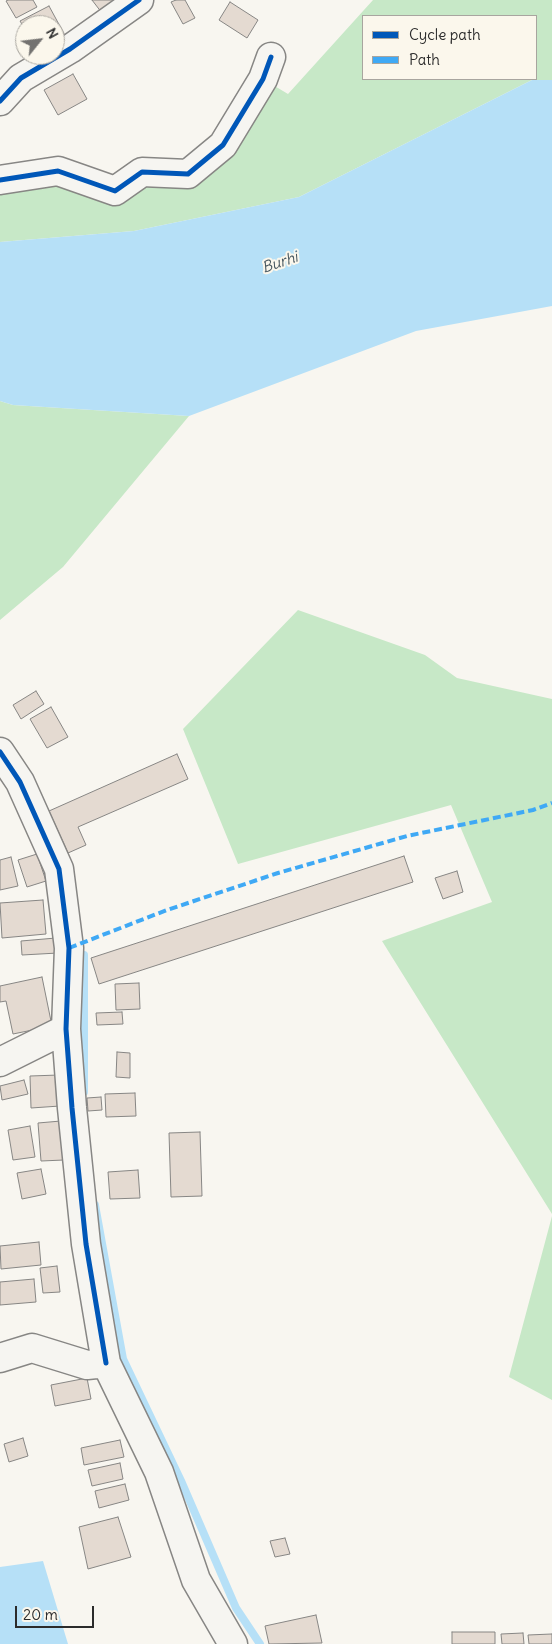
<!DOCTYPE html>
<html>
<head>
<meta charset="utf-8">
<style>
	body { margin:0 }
	#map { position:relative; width:552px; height:1644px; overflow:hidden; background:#f8f6f0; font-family:Delius,sans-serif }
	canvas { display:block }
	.legend { position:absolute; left:362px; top:15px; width:175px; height:65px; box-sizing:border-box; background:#fbf7ec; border:1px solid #a8a59f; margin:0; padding:6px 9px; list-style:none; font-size:15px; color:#2b2b2b }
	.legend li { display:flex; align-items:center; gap:10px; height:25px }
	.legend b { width:25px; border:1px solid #a8a59f }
	.north { position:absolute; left:15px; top:15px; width:50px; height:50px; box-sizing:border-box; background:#fbf7ec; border:1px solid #a8a59f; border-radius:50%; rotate:61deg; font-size:14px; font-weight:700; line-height:20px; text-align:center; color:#2b2b2b }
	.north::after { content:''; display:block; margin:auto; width:18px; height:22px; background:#737270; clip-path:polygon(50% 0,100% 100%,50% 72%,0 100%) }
	.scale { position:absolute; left:15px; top:1606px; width:79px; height:22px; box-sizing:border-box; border:2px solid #2b2b2b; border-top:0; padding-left:6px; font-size:15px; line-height:18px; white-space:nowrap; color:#2b2b2b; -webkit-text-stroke:4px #fbf7ec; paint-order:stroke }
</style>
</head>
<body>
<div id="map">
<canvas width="552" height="1644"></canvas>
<ul class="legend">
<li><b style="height:6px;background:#0057b8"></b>Cycle path</li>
<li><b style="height:6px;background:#3fa9f5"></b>Path</li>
</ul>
<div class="north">N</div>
<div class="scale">20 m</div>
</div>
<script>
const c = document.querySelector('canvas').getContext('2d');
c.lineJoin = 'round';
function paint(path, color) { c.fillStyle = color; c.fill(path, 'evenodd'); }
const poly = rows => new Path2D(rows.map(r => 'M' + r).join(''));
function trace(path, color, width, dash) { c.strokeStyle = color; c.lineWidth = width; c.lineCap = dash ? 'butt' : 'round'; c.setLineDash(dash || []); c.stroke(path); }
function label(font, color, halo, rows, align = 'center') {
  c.font = font + ' Delius,sans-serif'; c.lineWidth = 4; c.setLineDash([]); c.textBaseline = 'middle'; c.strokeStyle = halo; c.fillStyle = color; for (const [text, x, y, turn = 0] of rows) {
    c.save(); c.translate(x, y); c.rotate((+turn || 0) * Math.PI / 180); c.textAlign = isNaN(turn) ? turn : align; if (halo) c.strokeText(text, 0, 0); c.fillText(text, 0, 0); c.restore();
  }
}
paint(poly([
	[373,0,552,0,552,80,532,80,299,197,134,231,0,242,0,180,58,171,114,191,182,173,263,79,288,94],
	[363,16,536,16,536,79,363,79],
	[0,401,13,405,189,416,63,567,0,620],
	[298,610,425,655,457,678,552,699,552,1214,382,941,492,902,451,805,238,864,183,729],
	[552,1216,552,1400,509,1377]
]), '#c7e8c7');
paint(poly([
	[532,80,552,80,552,306,416,331,189,416,13,405,0,401,0,242,134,231,299,197],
	[43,1561,68,1644,0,1644,0,1567]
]), '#b6e0f7');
trace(poly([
	[84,1092,84,955],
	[95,1205,123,1359,182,1483,236,1608,260,1644]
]), '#b6e0f7', 8);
const building = poly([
	[8,0,33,0,37,7,16,18,6,1,8,0],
	[92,0,118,0,102,13,92,0],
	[176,0,185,0,195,18,183,24,171,2,176,0],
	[230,2,258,20,247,38,219,20,230,2],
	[49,6,68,41,55,48,55,25,25,25,25,29,20,21,49,6],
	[73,74,87,99,58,115,44,90,73,74],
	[36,691,44,704,21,719,13,705,36,691],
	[51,707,68,737,47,748,30,719,51,707],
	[177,754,188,779,78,827,86,845,68,853,49,811,177,754],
	[37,854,46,881,27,887,18,860,37,854],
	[404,856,413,882,99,984,91,958,404,856],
	[11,857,18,886,0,890,0,860,11,857],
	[457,871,463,892,443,899,435,878,457,871],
	[43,900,46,934,2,938,0,903,43,900],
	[56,938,58,953,22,955,21,941,56,938],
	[42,977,52,1026,13,1034,6,1001,0,1002,0,986,42,977],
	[139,983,140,1009,116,1010,115,984,139,983],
	[122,1012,123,1024,97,1025,96,1013,122,1012],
	[117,1052,130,1053,130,1078,116,1077,117,1052],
	[59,1075,60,1106,31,1108,30,1076,59,1075],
	[24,1080,28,1094,2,1100,0,1086,24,1080],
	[135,1093,136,1116,106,1117,105,1094,135,1093],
	[101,1097,102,1110,88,1111,87,1098,101,1097],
	[61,1121,64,1160,41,1161,38,1123,61,1121],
	[30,1126,35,1157,13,1160,8,1130,30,1126],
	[200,1132,202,1196,171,1197,169,1133,200,1132],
	[41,1169,46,1194,22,1199,17,1173,41,1169],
	[138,1170,140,1198,110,1199,108,1172,138,1170],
	[39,1242,41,1265,1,1269,0,1246,39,1242],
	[57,1266,60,1292,43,1293,40,1268,57,1266],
	[34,1279,36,1302,0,1305,0,1282,34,1279],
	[87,1378,91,1399,55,1406,51,1385,87,1378],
	[23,1438,28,1456,9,1462,4,1444,23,1438],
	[120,1440,124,1457,84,1465,81,1448,120,1440],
	[120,1463,123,1479,92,1486,88,1470,120,1463],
	[125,1484,129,1500,99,1508,95,1491,125,1484],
	[118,1517,131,1557,88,1569,79,1527,118,1517],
	[285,1538,290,1554,275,1557,270,1541,285,1538],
	[316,1615,322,1643,269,1644,265,1626,316,1615],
	[452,1632,495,1632,495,1644,452,1644,452,1632],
	[523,1633,524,1644,502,1644,501,1634,523,1633],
	[552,1634,552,1644,529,1644,528,1635,552,1634]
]);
paint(building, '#e4dad1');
trace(building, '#878684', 1);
const minor = poly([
	[0,101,21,78,70,49,139,0],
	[0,180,58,171,115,191,142,172,188,174,223,145,263,79,271,57],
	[0,752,20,782,59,869,69,948,66,1029,72,1108,86,1244,106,1363],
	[0,1062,66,1029],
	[0,1358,32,1348,87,1365,106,1363,159,1472,196,1580,233,1644]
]);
trace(minor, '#878684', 31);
trace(minor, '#f6f5f1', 28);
trace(poly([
	[69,948,167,910,278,873,407,836,533,810,552,803]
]), '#3fa9f5', 4, [8, 4]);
trace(poly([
	[0,101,21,78,70,49,139,0],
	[0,180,58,171,115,191,142,172,188,174,223,145,263,79,271,57],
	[0,752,20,782,59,869,69,948,66,1029,72,1108,86,1244,106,1363]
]), '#0057b8', 5);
label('italic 15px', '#46565f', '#fbf7ec', [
	["Burhi",280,263,-19]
]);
</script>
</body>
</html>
